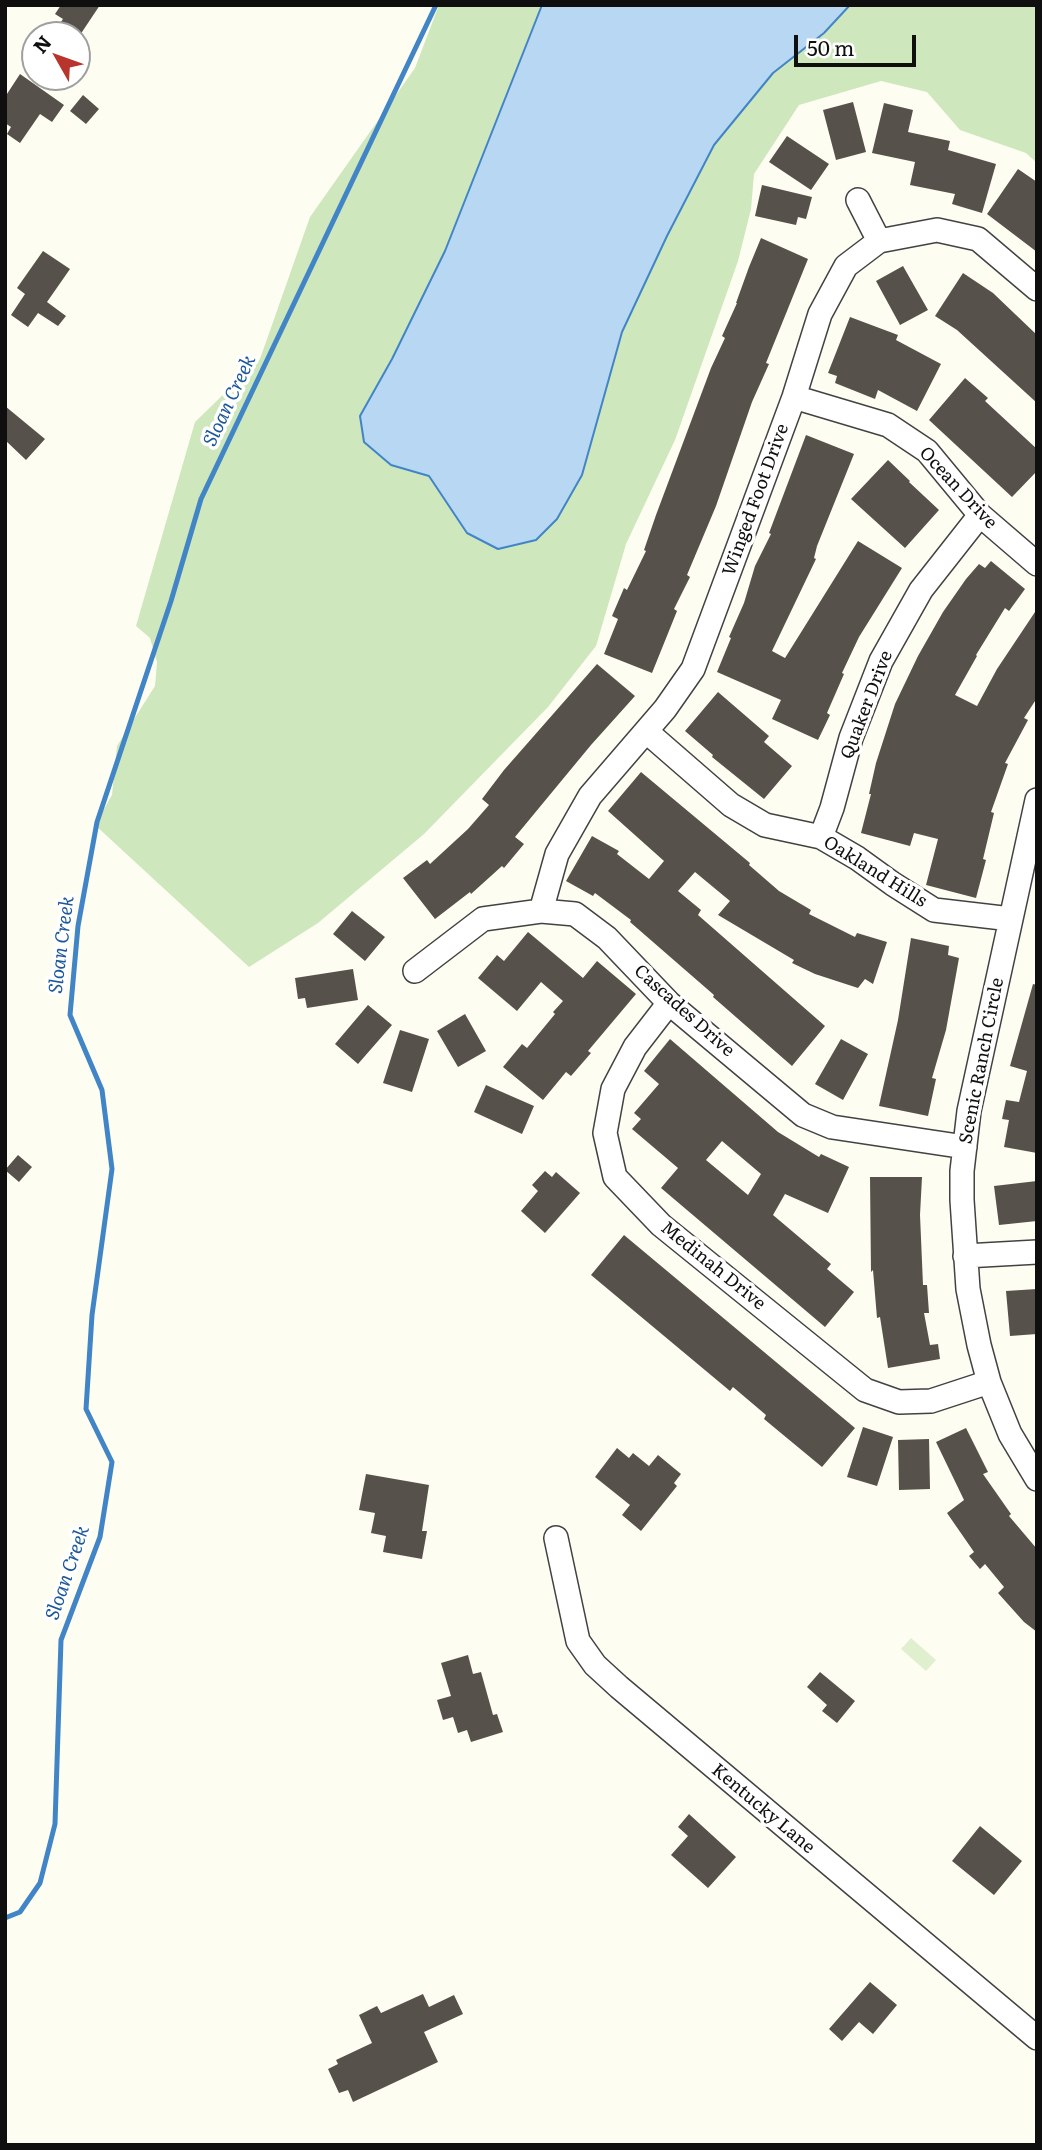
<!DOCTYPE html>
<html>
<head>
<meta charset="utf-8">
<style>
	body { margin:0 }
	#map { position:relative; width:1042px; height:2150px; overflow:hidden; background:#fefdf1; font-family:Literata,serif }
	canvas { display:block }
	.frame { position:absolute; inset:0; border:7px solid #0f0f0f; pointer-events:none }
	.north { position:absolute; left:21px; top:21px; width:70px; height:70px; box-sizing:border-box; background:#fff; border:2px solid #9f9f9f; border-radius:50%; rotate:310deg; font-size:19px; font-weight:700; line-height:28px; text-align:center; color:#0f0f0f }
	.north::after { content:''; display:block; margin:auto; width:24px; height:32px; background:#b8342d; clip-path:polygon(50% 0,100% 100%,50% 72%,0 100%) }
	.scale { position:absolute; left:794px; top:35px; width:122px; height:32px; box-sizing:border-box; border:4px solid #0f0f0f; border-top:0; padding-left:9px; font-size:21px; line-height:24px; white-space:nowrap; color:#0f0f0f; -webkit-text-stroke:5px #fff; paint-order:stroke }
</style>
</head>
<body>
<div id="map">
<canvas width="1042" height="2150"></canvas>
<div class="frame"></div>
<div class="north">N</div>
<div class="scale">50 m</div>
</div>
<script>
const c = document.querySelector('canvas').getContext('2d');
c.lineJoin = 'round';
function paint(path, color) { c.fillStyle = color; c.fill(path, 'evenodd'); }
const poly = rows => new Path2D(rows.map(r => 'M' + r).join(''));
function trace(path, color, width, dash) { c.strokeStyle = color; c.lineWidth = width; c.lineCap = dash ? 'butt' : 'round'; c.setLineDash(dash || []); c.stroke(path); }
function label(font, color, halo, rows, align = 'center') {
  c.font = font + ' Literata,serif'; c.lineWidth = 7; c.setLineDash([]); c.textBaseline = 'middle'; c.strokeStyle = halo; c.fillStyle = color; for (const [text, x, y, turn = 0] of rows) {
    c.save(); c.translate(x, y); c.rotate((+turn || 0) * Math.PI / 180); c.textAlign = isNaN(turn) ? turn : align; if (halo) c.strokeText(text, 0, 0); c.fillText(text, 0, 0); c.restore();
  }
}
paint(poly([
	[439,5,1037,5,1037,163,1026,153,960,130,927,92,881,81,799,105,754,174,751,209,738,261,675,440,626,544,596,646,548,707,424,834,318,923,249,967,95,825,112,795,117,746,155,686,157,662,150,638,136,626,195,422,260,359,310,217,415,68]
]), '#cee7bc');
paint(poly([
	[911,1638,936,1660,926,1671,901,1649]
]), '#e0efcd');
const water = poly([
	[542,5,850,5,824,33,773,73,714,145,667,236,622,332,582,475,557,519,536,540,498,549,467,533,429,476,391,465,364,442,360,416,392,359,445,251,542,5]
]);
paint(water, '#b8d7f3');
trace(water, '#4285c7', 2);
trace(poly([
	[5,1918,20,1912,40,1883,55,1824,61,1640,100,1537,112,1462,86,1409,92,1315,112,1169,102,1090,70,1015,78,926,97,822,171,601,201,499,436,5]
]), '#4285c7', 5);
paint(poly([
	[61,5,100,5,80,35,64,35,56,29,63,19,55,14],
	[20,74,64,105,52,122,40,114,20,143,7,134,11,127,5,123,5,97],
	[83,95,99,109,86,124,70,111],
	[853,102,866,152,836,160,823,110],
	[884,103,913,110,908,132,950,141,948,150,996,164,982,213,952,204,955,194,910,185,915,162,872,153],
	[787,136,829,164,811,190,769,162],
	[1018,169,1037,182,1037,252,987,214],
	[762,185,812,197,806,219,798,217,796,225,755,216],
	[761,238,808,259,766,363,769,364,752,402,716,506,687,575,690,577,674,609,677,611,652,673,604,654,618,619,612,616,624,588,627,590,646,551,644,550,656,515,711,368,725,338,722,336,737,303,736,303,749,267],
	[43,251,70,269,47,302,66,316,58,326,38,313,28,327,11,315,25,294,17,288],
	[903,266,928,310,900,325,876,281],
	[963,273,993,293,1037,335,1037,403,957,330,935,316],
	[850,317,898,335,896,340,941,364,917,411,878,390,875,399,835,383,837,376,828,373],
	[965,378,988,398,985,401,1037,449,1037,471,1012,497,929,420],
	[5,406,45,439,26,460,5,440],
	[806,435,854,454,817,546,814,558,816,559,772,651,785,658,858,541,902,568,859,637,842,673,844,674,827,713,830,715,818,740,772,719,781,700,717,672,731,638,729,637,744,603,755,566,771,534,769,533],
	[888,460,910,481,909,482,939,510,905,548,851,499],
	[991,561,1025,589,1009,611,1005,608,976,655,977,656,955,695,977,706,997,669,1037,609,1037,698,1024,718,1028,720,1005,763,1008,764,991,812,994,813,983,859,986,860,976,898,926,885,938,839,914,833,910,846,861,833,871,794,869,794,876,763,895,704,918,656,943,612,966,579,979,564,985,568],
	[597,664,635,696,591,745,515,837,524,844,504,868,502,866,471,894,470,892,435,919,403,878,427,860,430,864,468,829,489,805,482,799,504,770],
	[718,692,769,736,764,742,792,766,764,799,712,757,713,755,685,731],
	[641,772,750,863,749,865,779,891,811,910,809,914,855,937,857,933,887,942,873,984,865,979,858,988,815,974,792,963,794,960,718,915,730,901,695,872,678,891,701,910,698,915,825,1026,792,1066,713,997,714,995,630,922,631,920,595,893,593,896,566,881,592,836,619,851,617,854,649,879,664,861,608,811],
	[352,911,385,937,365,961,333,934],
	[528,932,583,978,597,961,636,994,588,1051,591,1053,571,1076,566,1072,543,1100,503,1067,522,1044,527,1048,555,1014,553,1012,563,1001,541,982,517,1011,478,978,497,955,504,961],
	[911,938,949,946,948,955,959,958,946,1030,932,1078,936,1079,928,1116,879,1106,898,1020],
	[353,969,358,1000,307,1008,305,998,298,999,295,978],
	[1033,984,1037,985,1037,1153,1004,1147,1009,1120,1002,1119,1006,1100,1019,1102,1027,1071,1010,1066],
	[368,1005,392,1025,358,1064,335,1044],
	[465,1014,486,1051,458,1067,437,1031],
	[400,1030,429,1039,412,1092,383,1083],
	[670,1039,778,1132,819,1157,821,1154,849,1167,828,1213,785,1194,773,1215,831,1264,827,1269,854,1292,825,1327,661,1188,678,1168,632,1129,641,1119,634,1113,659,1084,644,1071],
	[722,1141,761,1174,748,1195,706,1160],
	[841,1039,868,1054,843,1100,815,1084],
	[486,1085,534,1106,522,1134,474,1112],
	[18,1155,32,1167,19,1182,5,1170],
	[545,1171,552,1177,556,1172,580,1193,545,1233,521,1211,538,1191,532,1185],
	[870,1177,922,1177,920,1215,923,1285,927,1285,929,1313,924,1313,930,1345,938,1344,940,1359,888,1368,880,1317,877,1318,873,1270,871,1272],
	[1037,1181,1037,1221,999,1225,994,1186],
	[624,1235,855,1428,822,1467,764,1419,766,1415,733,1387,730,1391,591,1275],
	[1037,1289,1037,1334,1010,1336,1006,1291],
	[863,1427,893,1437,877,1486,847,1477],
	[966,1428,988,1472,983,1474,1011,1514,1009,1516,1037,1549,1037,1632,1024,1622,998,1593,1004,1587,985,1564,980,1569,969,1556,974,1552,947,1513,964,1500,936,1442],
	[929,1439,930,1489,899,1490,898,1440],
	[617,1448,629,1458,633,1453,649,1466,658,1455,681,1474,674,1483,677,1486,641,1531,622,1515,630,1505,595,1477],
	[366,1474,429,1485,422,1531,427,1531,422,1559,383,1552,386,1536,371,1533,375,1513,359,1510],
	[468,1655,473,1674,481,1672,493,1715,497,1714,503,1732,471,1742,467,1730,458,1733,453,1717,443,1720,437,1700,451,1696,441,1663],
	[820,1672,855,1701,837,1723,822,1711,827,1705,807,1687],
	[689,1814,736,1857,708,1888,671,1855,688,1836,678,1827],
	[980,1826,1022,1861,994,1895,952,1861],
	[870,1982,897,2005,873,2034,859,2022,842,2041,829,2029],
	[423,1994,429,2007,454,1995,463,2014,424,2032,438,2062,353,2102,348,2090,339,2093,328,2069,338,2064,336,2060,372,2043,359,2015,377,2006,381,2013]
]), '#57514b');
const minor = poly([
	[858,200,879,241],
	[794,397,888,425,927,451,980,515,1037,564],
	[647,732,731,805,765,825,821,837,857,858,893,884,934,910,1011,919],
	[1037,800,969,1111,962,1171,962,1200,968,1289,979,1345,989,1382,1010,1434,1037,1479],
	[821,837,832,808,851,738,881,661,921,590,980,515],
	[541,911,557,854,590,796,665,709,693,669,794,397,820,314,846,266,879,241,937,230,978,239,1037,289],
	[415,971,483,919,541,911,575,914,607,938,669,1003,803,1115,832,1127,965,1147],
	[669,1003,635,1047,613,1089,605,1133,615,1177,661,1225,865,1390,899,1402,931,1401,989,1382],
	[965,1256,1037,1252],
	[556,1538,578,1641,595,1665,619,1687,1037,2038]
]);
trace(minor, '#424242', 26);
trace(minor, '#fff', 23);
label('18px', '#0f0f0f', '#fff', [
	["Ocean Drive",958,488,47],
	["Winged Foot Drive",756,500,-70],
	["Quaker Drive",867,705,-69],
	["Oakland Hills",875,872,32],
	["Cascades Drive",684,1011,42],
	["Scenic Ranch Circle",982,1061,-79],
	["Medinah Drive",713,1266,39],
	["Kentucky Lane",763,1809,40]
]);
label('italic 19px', '#1d589b', '#fff', [
	["Sloan Creek",230,401,-65],
	["Sloan Creek",62,945,-83],
	["Sloan Creek",68,1573,-71]
]);
</script>
</body>
</html>
